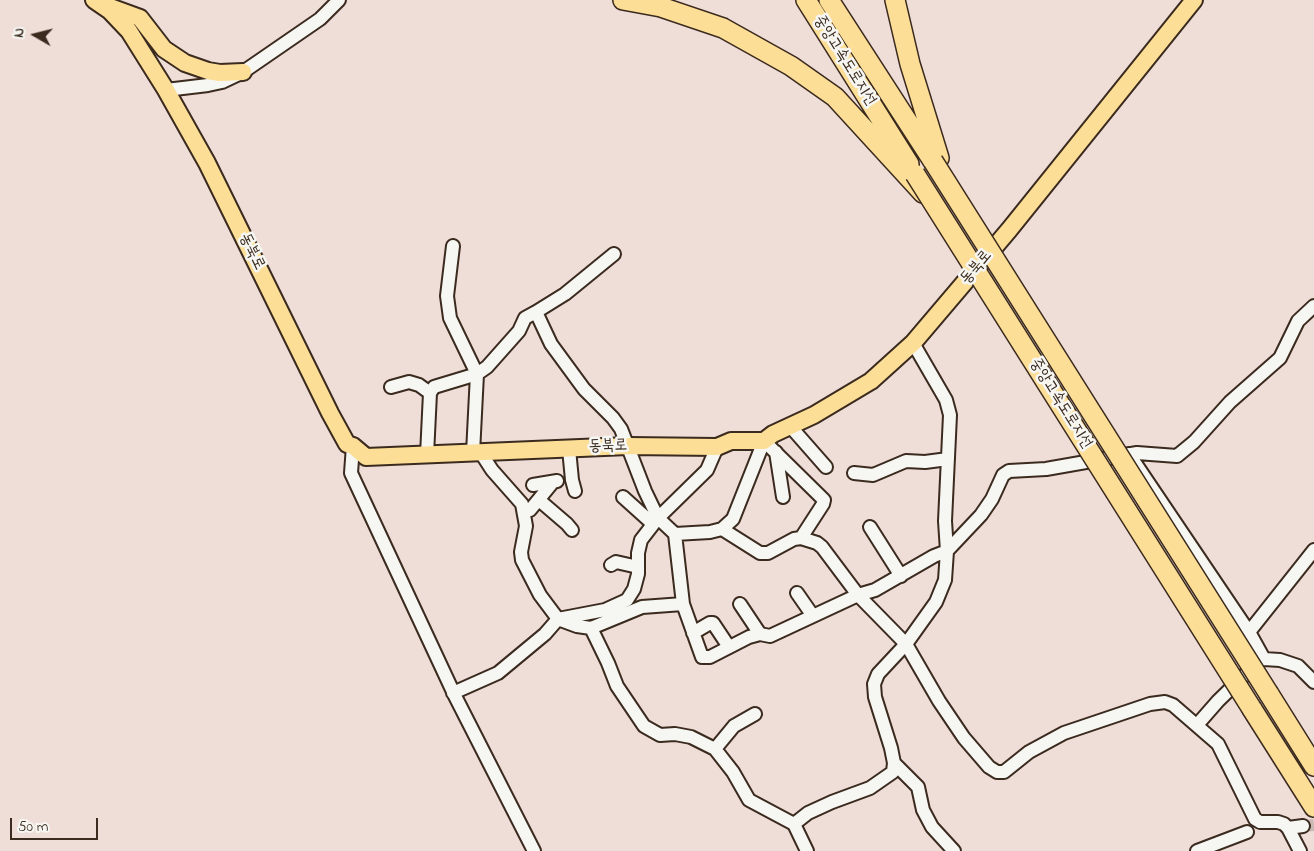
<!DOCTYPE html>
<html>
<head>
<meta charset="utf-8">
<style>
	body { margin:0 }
	#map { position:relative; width:1314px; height:851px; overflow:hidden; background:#efddd8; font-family:"Indie Flower",sans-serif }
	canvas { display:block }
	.north { position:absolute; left:10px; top:10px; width:50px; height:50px; -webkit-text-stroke:4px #f6f6f2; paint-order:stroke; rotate:278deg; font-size:14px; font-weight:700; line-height:20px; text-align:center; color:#3b2a1e }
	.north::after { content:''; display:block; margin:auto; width:18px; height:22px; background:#3b2a1e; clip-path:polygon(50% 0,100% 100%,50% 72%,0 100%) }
	.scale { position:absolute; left:10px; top:818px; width:88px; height:22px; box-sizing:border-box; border:2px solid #3b2a1e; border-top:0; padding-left:6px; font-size:15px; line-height:18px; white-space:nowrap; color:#3b2a1e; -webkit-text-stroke:4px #f6f6f2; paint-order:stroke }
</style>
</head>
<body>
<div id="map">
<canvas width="1314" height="851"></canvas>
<div class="north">N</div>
<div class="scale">50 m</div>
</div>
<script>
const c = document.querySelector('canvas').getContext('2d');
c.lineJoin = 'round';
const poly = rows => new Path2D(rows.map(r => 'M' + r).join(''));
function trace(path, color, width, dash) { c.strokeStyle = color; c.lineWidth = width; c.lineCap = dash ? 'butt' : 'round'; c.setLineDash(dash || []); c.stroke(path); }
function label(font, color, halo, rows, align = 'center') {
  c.font = font + ' "Indie Flower","Poor Story",sans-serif'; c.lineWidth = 5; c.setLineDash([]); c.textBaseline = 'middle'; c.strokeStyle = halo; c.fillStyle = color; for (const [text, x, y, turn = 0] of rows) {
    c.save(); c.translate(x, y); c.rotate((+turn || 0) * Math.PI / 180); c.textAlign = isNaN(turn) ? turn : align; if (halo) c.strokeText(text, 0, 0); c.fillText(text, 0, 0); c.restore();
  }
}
trace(poly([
	[1303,826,1314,825]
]), '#cbb9b3', 12, [12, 6]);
const minor = poly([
	[166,90,208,85,222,82,243,72,320,19,339,0],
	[453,246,447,296,450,318,477,374,473,453],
	[536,312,565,294,614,254],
	[913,343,946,400,950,415,945,521,947,551,945,580,936,602,906,644,939,701,964,738,989,767,997,772,1004,772,1029,752,1064,733,1150,704,1165,702,1173,705,1218,744,1255,819,1260,822,1278,822,1284,824,1288,828,1300,851],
	[391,387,409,382,419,385,430,393],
	[790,426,826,467],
	[353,446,351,473,455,696,534,851],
	[569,449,572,480,575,491],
	[776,452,783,497],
	[481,453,492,470,522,504,526,526,521,552,522,560,540,595,558,619,577,626,591,628,608,663,617,686,644,726,660,735,675,734,691,737,715,749,733,772,749,800,794,824,807,851],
	[1129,454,1249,632,1264,659],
	[427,455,430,393,434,387,477,374,487,367,519,331,525,318,536,312,551,344,584,389,613,418,621,429,645,491,658,518,675,534,683,604],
	[854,473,873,475,906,461,925,462,948,459],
	[533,485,557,481],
	[623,497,653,524],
	[539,500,567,524,572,530],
	[524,512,530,510,553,482],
	[870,527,901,576],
	[722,529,760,553,768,553,794,539,801,538,817,543,822,547,858,595,906,644,878,674,874,684,875,697,891,748,894,763,893,772,870,788,832,802,808,813,794,824],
	[675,534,710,532,722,529,733,519,764,441,824,500,823,504,801,538],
	[611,565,616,562,638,567],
	[797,593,813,616],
	[740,604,760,634],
	[591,628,642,607,683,604,702,657,710,657,749,637,760,634,770,636,858,595,875,590,934,556,947,551,981,515,992,499,1003,475,1009,471,1046,469,1137,453,1177,456,1194,442,1230,402,1280,358,1298,321,1314,306],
	[1249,632,1314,550],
	[693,633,710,623,713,623,729,647],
	[453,693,498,673,545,634,558,619,605,610,627,600,634,589,638,574,638,553,641,540,658,518,707,470,717,447],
	[1197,725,1218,701,1259,661,1264,659,1280,660,1298,666,1314,682],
	[715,749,734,726,755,714],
	[894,763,918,787,923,810,932,827,954,851],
	[1288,828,1303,826],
	[1197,851,1247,832]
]);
const major = poly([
	[94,0,110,11,129,31,166,90,207,163,330,413,347,444,353,446,366,457,628,446,717,447,731,441,764,441,773,434,814,415,871,381,913,343,1009,230,1194,0],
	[110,7,140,18,164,49,185,63,208,71,220,73,243,72]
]);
const highway = poly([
	[623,0,661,7,723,28,791,66,835,97,923,193],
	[806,0,909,164],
	[829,0,933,161],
	[895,0,910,64,939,158],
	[1269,694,1314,766],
	[1252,709,1314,807]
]);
trace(minor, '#3b2a1e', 16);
trace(major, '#3b2a1e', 20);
trace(highway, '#3b2a1e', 22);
trace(minor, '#f6f6f2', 12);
trace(major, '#fcde96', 16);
trace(highway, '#fcde96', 19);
const highwayBridge = poly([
	[933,161,1269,694],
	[915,174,1252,709]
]);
trace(highwayBridge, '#3b2a1e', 22, []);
trace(highwayBridge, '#fcde96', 19);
label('16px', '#3b2a1e', '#f6f6f2', [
	["중앙고속도로지선",844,61,58],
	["동북로",251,252,64],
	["동북로",977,268,-50],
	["중앙고속도로지선",1060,404,58],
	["동북로",608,447,-2]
]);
</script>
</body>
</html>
